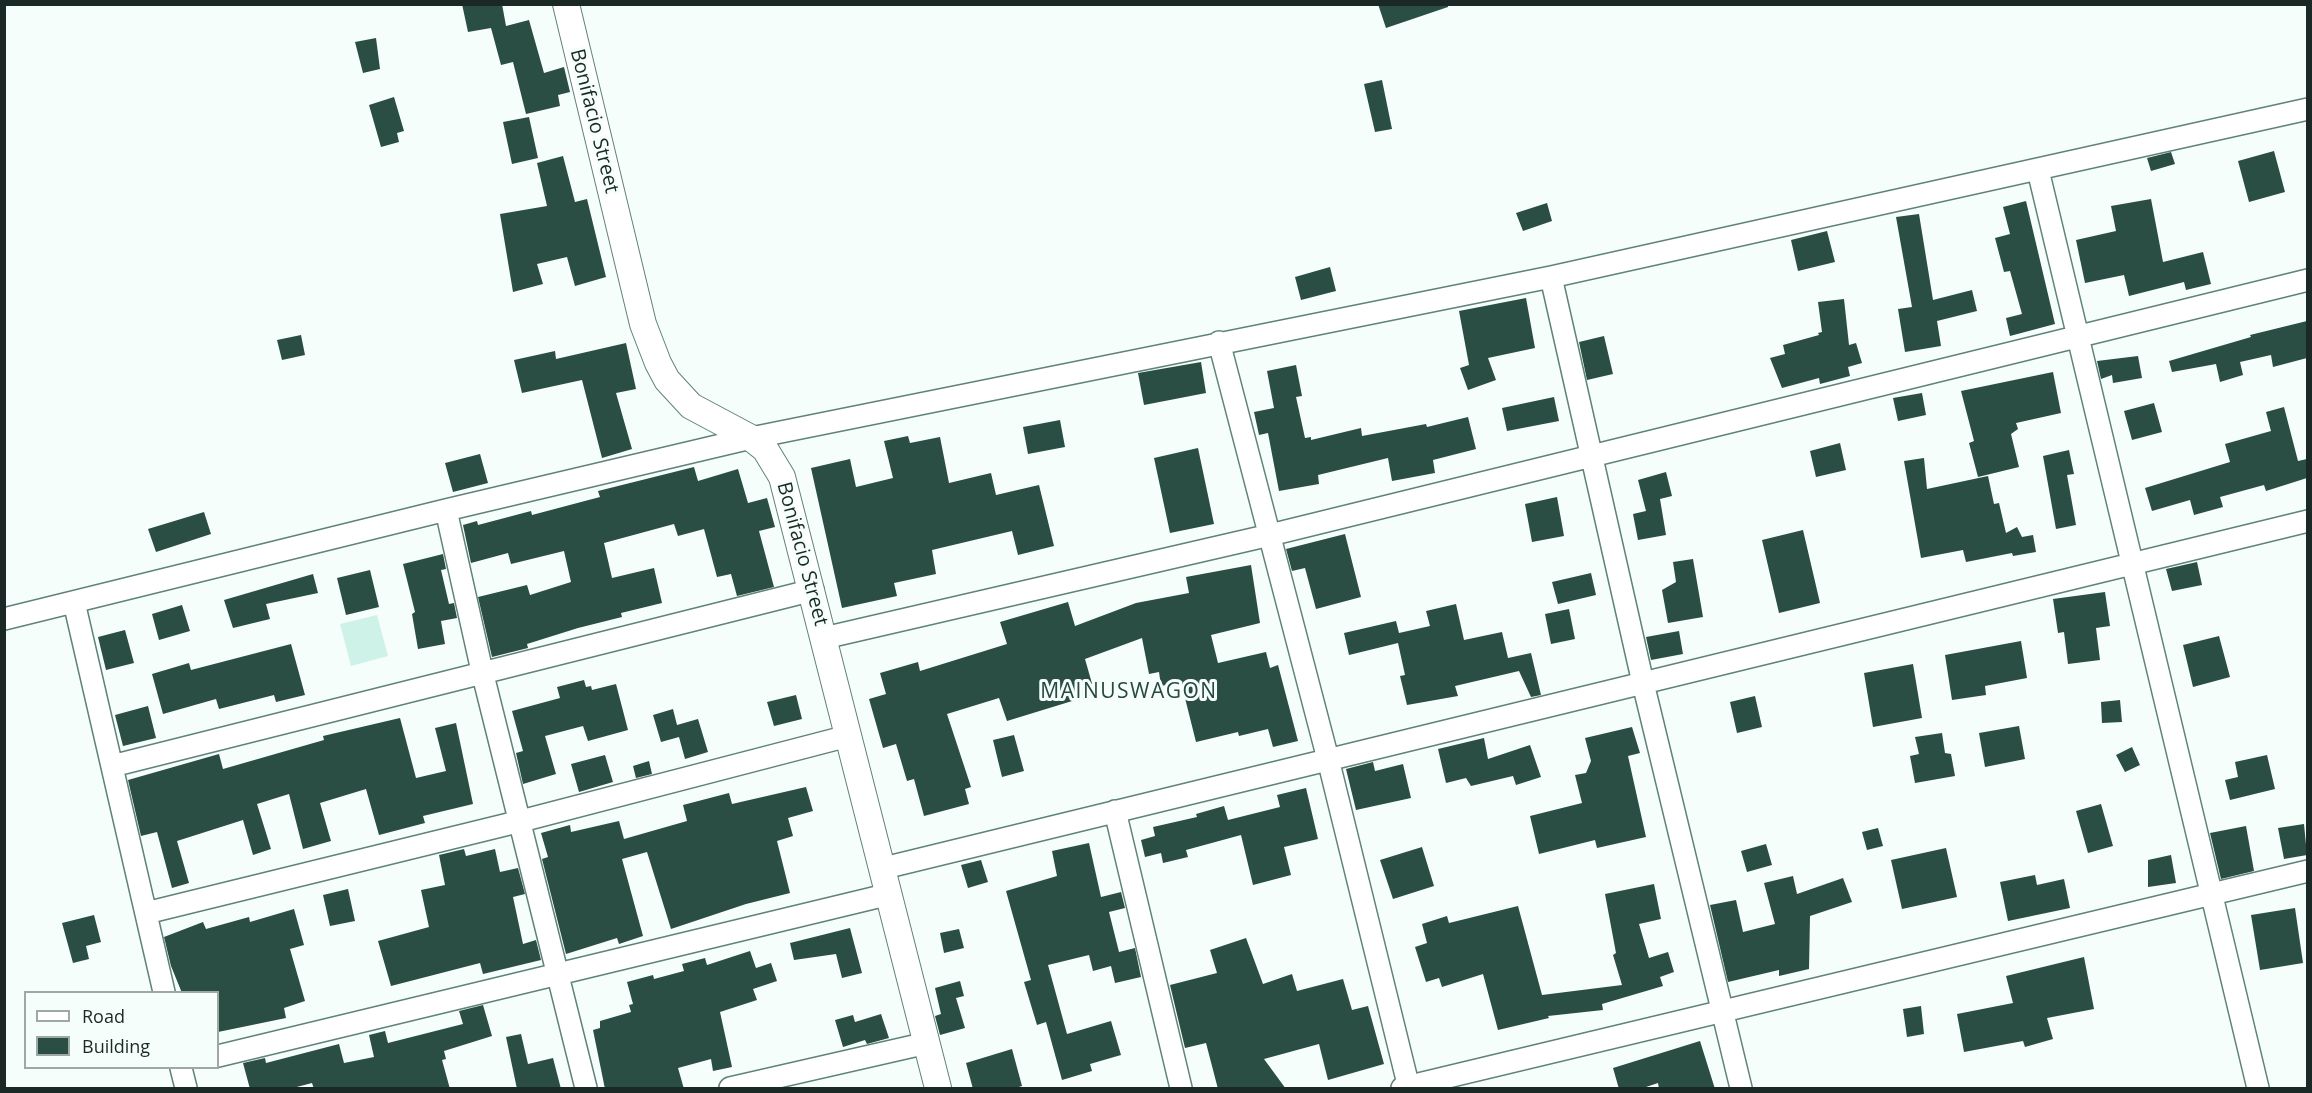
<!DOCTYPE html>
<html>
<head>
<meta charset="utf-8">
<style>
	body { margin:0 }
	#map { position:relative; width:2312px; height:1093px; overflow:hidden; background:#f6fefb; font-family:"Open Sans",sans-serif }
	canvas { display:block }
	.frame { position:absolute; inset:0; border:6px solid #1a2925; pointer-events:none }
	.legend { position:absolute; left:24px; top:991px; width:195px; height:78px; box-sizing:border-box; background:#f6fefb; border:2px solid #9ea9a5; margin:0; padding:8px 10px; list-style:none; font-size:18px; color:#1a2925 }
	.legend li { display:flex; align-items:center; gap:12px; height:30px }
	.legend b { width:30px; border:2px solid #9ea9a5 }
</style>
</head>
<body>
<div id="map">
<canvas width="2312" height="1093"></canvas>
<div class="frame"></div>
<ul class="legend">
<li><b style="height:8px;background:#fff"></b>Road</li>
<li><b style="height:16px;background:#2a4d44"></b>Building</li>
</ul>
</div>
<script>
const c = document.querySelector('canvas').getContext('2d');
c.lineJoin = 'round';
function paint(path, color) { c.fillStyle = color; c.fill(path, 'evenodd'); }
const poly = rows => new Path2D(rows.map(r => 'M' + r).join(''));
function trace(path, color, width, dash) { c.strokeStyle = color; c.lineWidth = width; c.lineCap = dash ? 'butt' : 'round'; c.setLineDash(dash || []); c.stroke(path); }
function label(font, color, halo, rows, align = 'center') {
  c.font = font + ' "Open Sans",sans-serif'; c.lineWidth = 6; c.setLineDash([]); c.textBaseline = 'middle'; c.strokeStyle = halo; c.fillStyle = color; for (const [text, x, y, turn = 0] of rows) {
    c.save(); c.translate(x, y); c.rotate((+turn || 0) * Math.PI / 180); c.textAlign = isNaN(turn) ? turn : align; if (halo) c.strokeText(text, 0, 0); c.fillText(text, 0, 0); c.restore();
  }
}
paint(poly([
	[377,615,388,656,351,666,340,624]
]), '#cff2e8');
paint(poly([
	[462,4,502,4,506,26,529,20,544,73,564,67,570,92,558,95,560,106,526,114,513,62,501,65,491,28,468,32],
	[1378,4,1448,4,1448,7,1386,28],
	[376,38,380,69,363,73,355,42],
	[1382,80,1392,129,1375,132,1364,84],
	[394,97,404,131,397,133,399,142,381,147,369,105],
	[529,117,538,158,512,164,503,122],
	[2274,151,2285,192,2249,202,2238,161],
	[2171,152,2175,164,2151,171,2147,158],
	[563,156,575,202,587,199,606,277,575,286,567,257,537,264,543,284,513,292,500,214,547,206,537,163],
	[2151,199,2163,262,2203,252,2211,284,2186,290,2184,282,2129,296,2124,275,2085,283,2076,240,2116,231,2111,206],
	[2026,201,2055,324,2010,336,2006,318,2022,314,2010,271,2004,272,1995,238,2010,234,2003,207],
	[1547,203,1552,221,1523,231,1516,213],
	[1919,214,1933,300,1972,290,1977,311,1937,321,1941,346,1905,352,1898,309,1912,307,1896,217],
	[1827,231,1835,262,1798,271,1791,240],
	[1330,267,1336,291,1301,300,1295,277],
	[1526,298,1535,348,1488,358,1496,380,1468,390,1460,368,1469,365,1459,311],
	[1844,299,1849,345,1856,343,1862,363,1848,367,1850,376,1820,384,1819,378,1782,388,1770,358,1785,354,1783,345,1819,335,1818,333,1822,332,1818,302],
	[2307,321,2307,358,2273,367,2271,355,2240,362,2243,375,2220,382,2216,364,2172,372,2169,361,2251,337,2250,335],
	[301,335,305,355,282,360,277,340],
	[1604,336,1613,374,1587,380,1579,342],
	[626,343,636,389,616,393,632,449,602,458,582,380,522,393,514,360,555,351,556,359],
	[2138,356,2142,378,2113,383,2112,375,2101,379,2097,361],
	[1201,362,1206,393,1144,405,1138,373],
	[1296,365,1302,396,1296,397,1305,438,1311,437,1311,440,1361,428,1362,436,1426,424,1427,427,1468,417,1476,449,1433,460,1435,473,1392,481,1388,458,1318,475,1319,484,1279,491,1268,433,1259,435,1254,412,1274,408,1267,371],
	[2053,372,2061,413,2016,423,2018,429,2011,434,2019,467,1978,477,1969,443,1974,441,1961,391],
	[1922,393,1926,415,1898,421,1893,398],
	[1554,397,1559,421,1507,431,1502,408],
	[2154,403,2162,432,2132,440,2124,411],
	[2284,407,2298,461,2307,459,2307,478,2266,491,2264,485,2220,497,2223,507,2194,515,2190,500,2152,511,2145,488,2230,462,2225,444,2271,431,2266,412],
	[1060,420,1065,447,1028,454,1023,427],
	[908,436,910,443,940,437,949,483,991,473,996,495,1039,485,1054,546,1018,555,1012,531,932,550,936,574,894,583,897,596,842,608,811,468,850,459,856,487,893,478,884,441],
	[1840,443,1846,470,1816,477,1810,451],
	[1198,448,1214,524,1170,533,1154,458],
	[2069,450,2074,474,2067,475,2076,525,2056,529,2043,456],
	[480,454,488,483,453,492,445,463],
	[1924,458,1927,489,1988,476,1994,504,1999,503,2006,533,2017,527,2022,537,2033,535,2036,552,2013,556,2012,553,1966,562,1963,550,1921,558,1904,461],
	[694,467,698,481,738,469,748,503,767,498,775,527,759,531,774,587,737,596,731,574,717,577,704,529,678,536,674,524,604,543,612,578,654,568,662,603,621,613,622,617,578,628,527,644,528,648,492,657,478,597,527,585,530,595,571,582,564,551,511,564,508,553,471,563,463,525,477,521,478,525,531,511,532,515,600,497,598,491],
	[1666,472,1672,496,1660,499,1666,535,1638,540,1633,514,1646,511,1638,480],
	[1557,497,1564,536,1532,542,1525,504],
	[204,512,211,534,156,552,148,529],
	[1803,530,1820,603,1779,613,1762,540],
	[1345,534,1361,597,1316,609,1305,568,1292,571,1286,549],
	[443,554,446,569,441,570,449,604,454,603,457,618,441,621,445,644,418,649,412,614,415,612,403,564],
	[1693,559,1703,617,1668,623,1662,590,1676,582,1673,562],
	[2197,562,2202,585,2172,591,2166,569],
	[1251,565,1260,623,1211,635,1218,663,1266,652,1270,668,1278,665,1298,741,1273,747,1268,729,1239,736,1238,732,1196,742,1181,682,1161,686,1159,672,1149,674,1142,638,1085,659,1095,694,1007,721,999,698,947,714,971,787,965,789,969,804,924,816,914,779,907,781,896,744,883,748,869,699,886,694,880,673,918,662,920,671,1007,644,1000,622,1068,602,1075,626,1136,603,1189,593,1186,577],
	[370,570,379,607,346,615,337,578],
	[1591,573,1596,595,1558,604,1552,582],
	[313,574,318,593,266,604,270,619,233,628,224,600],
	[2105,592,2110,626,2096,628,2100,660,2068,664,2064,632,2058,633,2053,599],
	[1456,604,1464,640,1502,632,1508,658,1531,653,1541,695,1531,697,1519,671,1455,686,1458,696,1407,705,1400,676,1405,675,1398,643,1349,655,1344,633,1396,621,1399,633,1430,626,1426,611],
	[182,605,190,631,159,640,152,614],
	[1569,609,1575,639,1551,644,1545,614],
	[125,630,134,663,106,670,98,637],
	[1679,631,1683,654,1651,660,1646,637],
	[2219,636,2230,677,2193,687,2183,645],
	[2021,641,2027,678,1985,686,1986,695,1952,700,1945,655],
	[291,644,305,695,276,702,274,695,219,709,216,699,163,714,152,674,189,663,191,670],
	[1913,664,1922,718,1873,727,1864,673],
	[584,680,586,687,591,686,592,690,616,684,628,730,588,741,583,726,545,736,556,774,523,784,516,753,523,751,512,711,560,698,557,687],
	[796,695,802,719,774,726,767,702],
	[1755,696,1762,727,1737,733,1730,702],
	[2120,700,2122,722,2102,723,2101,702],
	[148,706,156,738,123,746,115,715],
	[673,709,677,725,698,719,708,752,685,759,679,737,661,742,653,715],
	[400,718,416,778,446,771,435,728,456,723,473,804,423,816,425,823,379,835,366,789,320,803,331,841,303,849,289,794,257,804,271,849,253,855,243,820,177,841,189,883,172,888,157,832,141,836,128,780,219,754,223,769,324,740,323,736],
	[2019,726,2025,759,1985,767,1979,733],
	[1632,727,1640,753,1628,756,1646,837,1597,848,1595,840,1539,854,1530,816,1582,803,1575,775,1586,773,1591,761,1585,738],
	[1942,733,1945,753,1951,754,1955,776,1915,783,1910,756,1919,754,1915,737],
	[1014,735,1024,771,1002,777,993,740],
	[1484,738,1488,759,1530,745,1541,777,1516,785,1513,776,1471,786,1466,778,1446,783,1438,749],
	[2132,747,2140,765,2125,772,2116,755],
	[605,755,613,782,579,792,571,764],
	[2267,755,2275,789,2230,800,2225,780,2238,777,2235,762],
	[649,761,652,774,636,778,633,766],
	[1373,762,1375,771,1403,764,1411,798,1356,810,1346,769],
	[806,787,813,811,788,818,793,836,777,841,790,893,746,904,671,929,647,852,622,859,643,936,619,944,617,938,566,954,542,859,548,857,541,833,570,825,571,832,619,821,624,839,687,821,683,805,729,793,732,804],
	[1306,788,1318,839,1284,847,1291,875,1253,885,1241,835,1186,850,1188,857,1163,863,1161,853,1145,857,1141,840,1155,836,1153,827,1197,817,1196,814,1224,806,1228,820,1280,807,1277,795],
	[2101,804,2113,846,2088,853,2076,811],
	[2304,824,2307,855,2284,859,2278,828],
	[2246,826,2254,871,2221,879,2210,833],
	[1878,828,1883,846,1867,850,1862,832],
	[1089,843,1101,897,1121,892,1125,908,1109,912,1119,952,1135,948,1141,977,1115,983,1111,966,1093,971,1089,955,1048,965,1067,1034,1111,1021,1121,1055,1090,1064,1092,1071,1062,1080,1046,1022,1037,1025,1024,982,1031,980,1006,891,1057,876,1052,851],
	[1766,844,1772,865,1747,872,1741,851],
	[1422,847,1434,886,1393,899,1380,860],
	[1946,848,1957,897,1902,909,1891,860],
	[464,849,466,856,495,849,500,872,518,868,525,894,513,897,523,944,536,940,541,960,483,974,480,963,391,986,378,941,429,927,421,890,445,885,439,855],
	[2171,855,2176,883,2148,887,2148,860],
	[981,860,988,882,968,888,961,865],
	[2035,875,2037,885,2064,879,2070,908,2008,921,2000,882],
	[1793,876,1797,894,1843,878,1852,902,1810,916,1809,969,1779,976,1779,970,1728,982,1710,905,1736,900,1743,932,1775,924,1764,883],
	[1654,884,1661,919,1639,924,1649,958,1668,952,1674,972,1660,977,1663,986,1602,1004,1603,1010,1548,1016,1549,1018,1498,1030,1483,974,1442,987,1439,978,1426,982,1415,947,1427,943,1422,924,1447,916,1449,923,1518,906,1542,995,1622,985,1613,955,1616,953,1605,894],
	[348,889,355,921,330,926,323,895],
	[2295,908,2303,963,2260,970,2251,915],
	[294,909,304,945,290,949,305,1001,284,1008,286,1018,218,1032,218,993,182,993,171,966,164,937,203,922,206,929,249,917,250,922],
	[94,915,101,942,86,946,89,959,73,963,62,923],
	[850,928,862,973,842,978,836,954,794,960,790,943],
	[959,929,964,948,944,953,940,933],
	[1246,938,1263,984,1292,974,1297,991,1343,979,1352,1010,1368,1006,1384,1064,1328,1080,1319,1044,1264,1059,1286,1089,1218,1089,1206,1043,1185,1048,1170,985,1217,973,1210,950],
	[750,951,756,968,771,963,777,981,753,989,757,1000,720,1012,732,1067,713,1071,711,1059,678,1068,684,1089,605,1089,593,1030,600,1028,600,1021,631,1012,629,1005,633,1004,627,982,653,975,654,979,684,971,682,964,705,958,707,965],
	[2084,957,2094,1009,2047,1018,2053,1039,2025,1047,2023,1041,1964,1052,1957,1014,2013,1003,2006,976],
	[960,981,964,996,956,998,965,1028,940,1035,935,1016,941,1014,935,988],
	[483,1005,492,1036,444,1051,446,1059,442,1060,450,1089,314,1089,312,1083,289,1089,250,1089,243,1063,265,1058,266,1063,339,1044,344,1063,374,1057,369,1035,385,1031,388,1043,463,1024,459,1011],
	[1921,1006,1924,1034,1907,1037,1903,1009],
	[881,1014,889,1038,867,1044,865,1040,843,1047,835,1020,853,1015,855,1022],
	[521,1034,528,1064,553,1058,561,1089,517,1089,506,1037],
	[1700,1041,1715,1089,1659,1089,1658,1083,1640,1089,1619,1089,1613,1068],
	[1012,1049,1022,1086,1012,1089,973,1089,966,1063]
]), '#2a4d44');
const minor = poly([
	[2038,170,2258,1088],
	[1551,277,1643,683,1741,1088],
	[1219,342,1328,759,1409,1088],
	[446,510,482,671,586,1088],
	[74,602,164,992],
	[4,619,446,510,751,438,1551,277,2308,109],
	[824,638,1270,535,2308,280],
	[112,766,813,590],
	[1115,811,1181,1088],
	[884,868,2308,521],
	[146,913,521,821,848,736],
	[218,1056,890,894],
	[181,1068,186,1088],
	[730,1088,927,1043],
	[1402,1088,2308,871]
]);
const tertiary = poly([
	[566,4,643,324,658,363,667,380,691,406,751,438,765,449,782,477,938,1088]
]);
trace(minor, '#5f8379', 24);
trace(tertiary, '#5f8379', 28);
trace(minor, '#fff', 21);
trace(tertiary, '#fff', 26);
label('20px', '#1a2925', '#f6fefb', [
	["Bonifacio Street",594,121,76],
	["Bonifacio Street",802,554,75]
]);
c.letterSpacing = '1.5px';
label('21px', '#264940', '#f6fefb', [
	["MAINUSWAGON",1129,692]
]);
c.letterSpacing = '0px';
</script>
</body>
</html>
